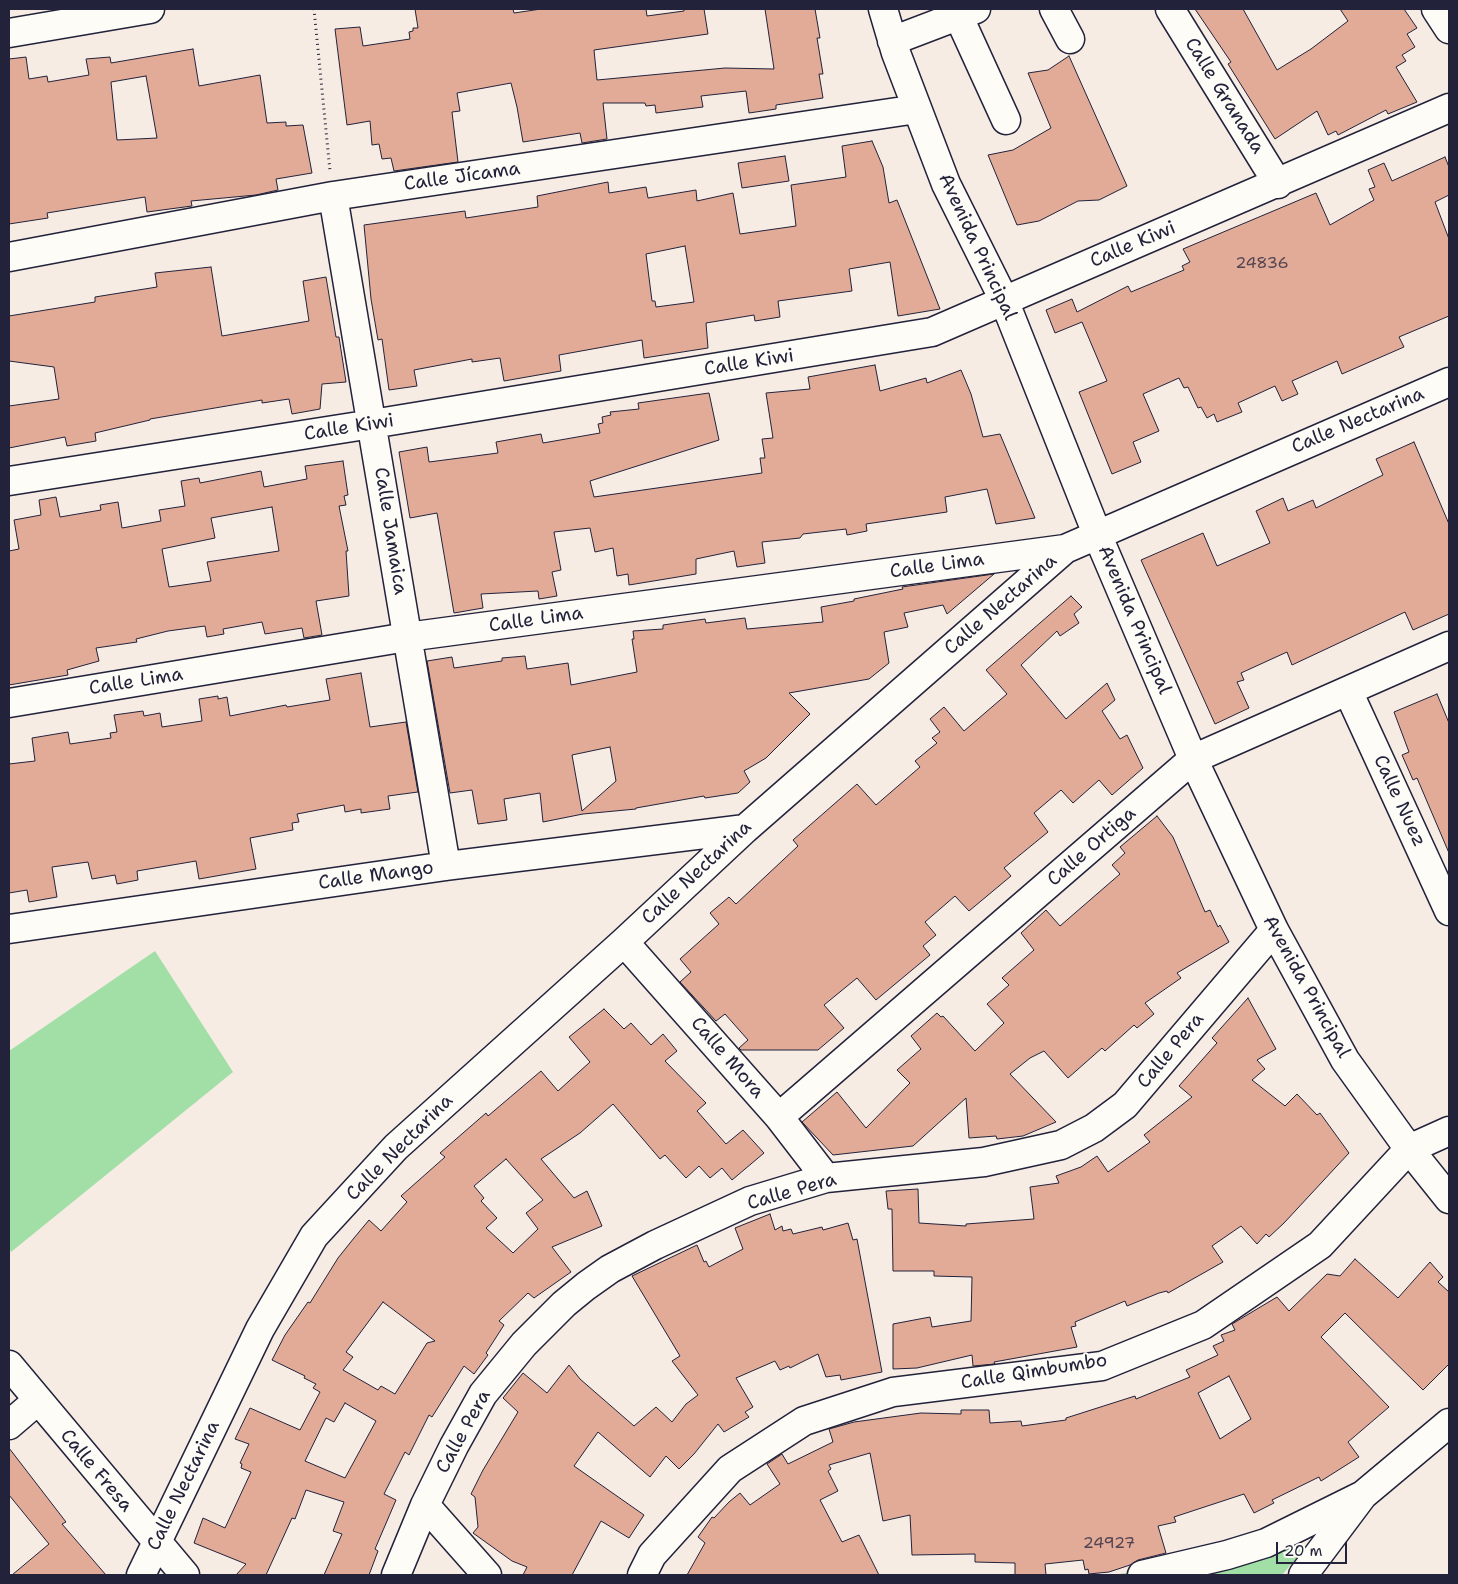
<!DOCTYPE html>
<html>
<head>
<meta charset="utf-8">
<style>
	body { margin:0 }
	#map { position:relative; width:1458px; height:1584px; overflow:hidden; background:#f7ece4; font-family:"Shantell Sans",sans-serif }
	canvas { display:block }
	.frame { position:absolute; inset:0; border:10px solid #22223b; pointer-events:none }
	.scale { position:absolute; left:1276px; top:1542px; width:71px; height:22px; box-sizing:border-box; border:2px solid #22223b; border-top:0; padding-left:6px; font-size:15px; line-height:18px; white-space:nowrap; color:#22223b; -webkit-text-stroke:4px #fdfcf7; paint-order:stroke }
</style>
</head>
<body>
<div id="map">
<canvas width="1458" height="1584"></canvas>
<div class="frame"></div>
<div class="scale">20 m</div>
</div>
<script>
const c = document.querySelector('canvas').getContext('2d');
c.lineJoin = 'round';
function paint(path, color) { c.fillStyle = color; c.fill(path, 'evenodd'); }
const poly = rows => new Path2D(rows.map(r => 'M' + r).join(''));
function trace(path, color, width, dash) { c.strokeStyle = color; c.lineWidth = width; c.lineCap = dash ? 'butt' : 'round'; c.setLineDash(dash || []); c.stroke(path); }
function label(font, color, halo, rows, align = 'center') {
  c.font = font + ' "Shantell Sans",sans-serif'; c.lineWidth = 4; c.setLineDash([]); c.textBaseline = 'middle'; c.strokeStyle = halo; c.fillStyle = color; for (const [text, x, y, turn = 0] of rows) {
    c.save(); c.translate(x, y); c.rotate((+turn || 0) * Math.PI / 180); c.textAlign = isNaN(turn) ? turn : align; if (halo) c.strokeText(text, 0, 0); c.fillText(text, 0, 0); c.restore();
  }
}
paint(poly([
	[155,951,233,1072,11,1252,9,1248,9,1051],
	[1307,1546,1282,1575,1112,1575]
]), '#a1dfa6');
const building = poly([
	[415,9,513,9,514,13,541,9,646,9,647,16,684,11,684,9,704,9,708,34,594,50,597,80,725,68,774,69,765,9,815,9,820,38,817,38,823,74,819,74,823,98,776,105,776,109,749,113,746,91,701,96,703,107,656,113,655,105,646,106,645,103,603,103,607,139,582,143,580,133,523,142,517,107,511,83,457,93,460,111,452,112,458,162,394,171,391,158,382,159,379,144,372,145,370,121,347,125,335,29,360,27,363,46,410,39,409,32,413,31,413,28,418,28,415,9],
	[1195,9,1243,9,1277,70,1311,49,1348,21,1340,9,1404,9,1417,28,1407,34,1415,47,1402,55,1406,61,1396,67,1417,102,1388,114,1386,110,1338,135,1336,131,1328,135,1317,111,1275,139,1228,64,1231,62,1195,9],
	[193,49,199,86,260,75,267,123,286,122,286,126,303,125,312,173,276,179,278,190,256,195,191,201,192,206,147,212,145,197,47,213,48,218,9,224,9,59,26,57,29,79,47,76,48,82,89,75,86,59,110,57,111,63,193,49],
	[146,76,157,138,117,140,111,82,146,76],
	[1069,56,1127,186,1099,200,1078,201,1039,221,1017,225,988,155,1013,150,1051,128,1028,73,1048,70,1069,56],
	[872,141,883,167,889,203,897,200,940,309,898,316,890,262,849,269,852,291,778,301,780,317,755,321,754,315,706,323,708,348,644,358,642,340,559,355,561,371,504,381,500,358,472,362,472,359,414,370,417,386,389,390,382,339,378,340,371,299,364,225,465,211,466,218,538,207,537,196,608,182,609,193,646,187,648,198,696,190,697,201,733,193,740,234,796,226,791,185,846,177,842,146,872,141],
	[685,246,694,302,656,307,655,301,652,301,646,254,685,246],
	[785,156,789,181,742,188,738,163,785,156],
	[1445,157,1449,167,1449,195,1435,202,1449,239,1449,316,1399,337,1404,347,1342,374,1337,361,1292,381,1298,394,1282,401,1275,386,1238,403,1242,412,1217,422,1214,414,1207,418,1201,407,1198,408,1188,387,1184,388,1179,378,1143,394,1159,431,1133,442,1141,462,1112,474,1079,392,1107,381,1082,322,1055,333,1046,310,1072,299,1077,312,1128,286,1131,292,1184,270,1182,266,1190,262,1183,249,1316,193,1330,225,1374,200,1369,189,1375,187,1368,170,1384,163,1392,181,1445,157],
	[211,267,222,336,309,321,303,281,326,277,336,337,339,337,346,382,322,384,320,409,292,414,289,399,262,403,262,400,150,419,150,420,95,433,96,441,67,446,65,437,9,448,9,406,59,399,54,367,9,361,9,316,95,302,95,297,157,287,155,273,211,267],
	[875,365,880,391,926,378,927,383,961,370,971,394,983,437,1000,434,1035,518,996,524,987,489,945,497,947,512,866,524,867,531,847,535,846,529,803,534,800,538,762,542,765,563,737,567,734,551,696,559,696,574,629,585,628,574,617,576,613,548,595,552,590,528,554,532,561,570,552,572,557,596,539,599,538,591,481,594,483,608,454,613,437,513,410,518,399,452,427,447,429,462,498,453,496,442,541,434,543,443,600,433,598,424,603,423,602,417,611,415,610,412,639,409,638,403,709,393,719,440,590,481,594,497,762,473,760,458,765,458,762,439,773,438,766,393,810,389,808,377,875,365],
	[1414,442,1449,524,1449,614,1413,630,1405,612,1292,665,1287,652,1241,673,1244,680,1237,682,1249,708,1215,724,1141,560,1203,533,1217,566,1270,543,1256,511,1283,498,1288,511,1313,500,1316,508,1383,475,1376,459,1414,442],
	[343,461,348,495,344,496,346,505,339,506,348,551,346,551,349,596,316,601,322,635,304,638,302,628,265,634,262,622,223,629,224,634,207,637,205,626,168,631,136,639,137,642,96,648,99,661,67,670,68,675,9,685,9,551,19,549,14,520,41,515,39,500,56,497,60,517,101,510,100,505,118,502,122,528,161,521,159,510,185,506,181,481,199,478,200,483,261,471,264,487,307,479,305,466,343,461],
	[272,507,279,551,207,562,211,581,169,587,162,549,215,538,211,518,272,507],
	[994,574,947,614,943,605,904,613,908,627,884,632,889,663,869,679,789,693,810,714,766,758,744,771,750,782,738,793,705,798,704,796,636,808,636,809,583,814,543,822,540,793,504,799,507,820,478,824,472,790,450,793,427,661,452,657,454,668,502,661,502,658,525,656,527,669,568,663,571,685,637,672,632,639,634,639,633,631,663,629,663,625,705,619,706,623,745,618,747,629,823,622,821,607,854,601,854,599,903,589,902,587,994,574],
	[610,747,616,781,582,811,572,755,610,747],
	[1071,596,1082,607,1074,614,1079,623,1060,636,1057,631,1021,665,1066,719,1107,683,1115,700,1102,711,1120,739,1127,735,1143,768,1112,795,1099,780,1073,803,1061,790,1034,813,1048,832,1004,868,1011,876,969,911,955,896,925,922,936,935,923,946,930,955,876,1000,857,978,824,1005,844,1028,818,1050,741,1050,739,1048,748,1040,725,1014,716,1021,680,982,691,972,680,959,719,924,710,913,729,897,736,904,798,846,793,840,857,784,876,805,920,767,915,761,937,743,932,738,940,732,930,719,944,707,964,731,1007,694,986,670,1071,596],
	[361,673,370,727,406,722,418,792,388,796,390,809,361,813,361,809,345,812,344,805,297,814,299,822,292,823,293,830,250,838,256,869,199,879,196,861,137,871,138,880,117,884,115,875,92,879,88,862,52,867,57,897,29,902,27,890,9,893,9,764,35,761,32,738,68,732,70,744,111,738,110,733,117,732,114,715,143,711,144,716,160,713,162,727,202,721,199,699,218,696,218,699,227,697,230,716,286,705,287,707,330,700,326,679,361,673],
	[1437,694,1449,723,1449,853,1417,778,1413,780,1402,755,1409,752,1394,712,1437,694],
	[1157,816,1173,837,1205,912,1210,910,1218,927,1220,925,1229,942,1177,973,1181,978,1145,1003,1154,1014,1137,1028,1134,1025,1105,1051,1102,1048,1068,1078,1044,1051,1030,1058,1010,1074,1056,1122,1023,1136,997,1139,996,1136,969,1138,966,1098,913,1146,833,1155,802,1122,837,1092,866,1128,910,1083,897,1070,921,1049,911,1036,937,1013,941,1017,943,1016,975,1051,1004,1023,987,1004,1009,985,1002,978,1034,950,1021,933,1046,910,1060,926,1120,874,1112,865,1125,853,1120,847,1157,816],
	[1248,998,1276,1049,1257,1060,1265,1069,1252,1080,1285,1106,1297,1094,1317,1115,1320,1113,1349,1153,1284,1223,1269,1237,1266,1234,1257,1244,1241,1226,1212,1246,1223,1262,1168,1293,1167,1291,1159,1293,1127,1306,1125,1301,1075,1322,1076,1326,1071,1327,1077,1347,994,1362,995,1364,973,1366,972,1355,917,1368,893,1369,893,1324,930,1317,932,1327,971,1321,972,1277,934,1276,934,1271,893,1271,892,1209,888,1209,886,1191,918,1189,919,1223,966,1226,966,1224,1034,1219,1030,1187,1059,1183,1056,1176,1081,1167,1097,1156,1108,1172,1150,1142,1144,1135,1192,1097,1179,1086,1217,1043,1212,1038,1248,998],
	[604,1009,624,1029,631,1023,651,1045,663,1034,677,1051,665,1061,706,1103,697,1111,726,1144,743,1130,764,1153,732,1180,722,1168,710,1178,699,1166,686,1178,665,1155,660,1159,613,1104,580,1133,541,1159,574,1198,587,1191,602,1226,552,1247,571,1272,534,1298,528,1293,499,1321,504,1325,486,1353,488,1355,474,1374,464,1366,432,1417,429,1415,409,1455,405,1452,384,1494,396,1500,375,1549,378,1551,369,1575,324,1575,342,1534,333,1531,344,1502,306,1490,295,1519,292,1518,266,1575,236,1575,246,1564,194,1543,203,1518,225,1528,251,1472,241,1468,242,1464,240,1463,249,1444,235,1439,250,1408,300,1430,320,1392,313,1388,316,1384,304,1378,305,1376,272,1360,285,1335,308,1302,310,1303,338,1258,354,1238,369,1220,381,1231,407,1202,401,1196,445,1157,440,1153,486,1113,488,1116,541,1071,558,1091,590,1062,569,1037,604,1009],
	[506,1159,543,1200,526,1213,538,1229,513,1253,486,1228,497,1218,481,1201,484,1198,474,1186,506,1159],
	[383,1302,435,1341,427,1343,395,1394,381,1386,378,1390,343,1370,353,1357,346,1352,383,1302],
	[345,1403,376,1421,345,1478,305,1461,326,1418,334,1422,345,1403],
	[770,1214,775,1230,782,1226,783,1231,791,1229,793,1234,822,1227,823,1230,848,1223,853,1240,857,1239,882,1372,841,1380,840,1375,826,1377,818,1354,790,1368,789,1366,780,1370,775,1361,736,1378,753,1407,745,1412,749,1417,724,1432,718,1424,694,1454,679,1469,666,1456,650,1477,598,1432,574,1466,644,1515,629,1538,601,1521,572,1575,523,1575,527,1567,512,1561,473,1533,478,1527,475,1497,471,1494,483,1470,518,1412,503,1398,523,1373,547,1393,569,1365,580,1379,634,1426,656,1407,672,1422,686,1404,698,1395,672,1361,680,1356,632,1276,697,1245,704,1262,706,1261,709,1267,743,1249,735,1228,770,1214],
	[1355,1259,1398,1298,1430,1262,1443,1277,1438,1282,1449,1292,1449,1364,1423,1390,1345,1313,1321,1337,1389,1407,1348,1442,1359,1457,1321,1481,1319,1477,1272,1500,1274,1503,1254,1513,1244,1494,1174,1517,1176,1522,1158,1526,1166,1553,1138,1560,1130,1565,1109,1572,1089,1574,1088,1569,1085,1570,1083,1560,1045,1564,1046,1575,1015,1575,1015,1563,975,1562,975,1554,912,1555,910,1515,883,1521,870,1453,829,1465,831,1469,828,1471,838,1491,820,1500,842,1542,859,1535,879,1575,687,1575,705,1543,698,1537,712,1517,714,1518,729,1502,740,1493,750,1505,780,1484,767,1464,782,1454,788,1464,833,1442,829,1429,854,1422,921,1413,961,1414,961,1410,989,1410,990,1423,1021,1421,1022,1426,1066,1420,1066,1418,1135,1396,1136,1399,1190,1377,1186,1370,1218,1355,1213,1346,1224,1341,1221,1335,1235,1330,1232,1324,1277,1297,1289,1311,1327,1274,1340,1276,1355,1259],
	[1229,1376,1251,1419,1220,1439,1198,1393,1229,1376],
	[9,1448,66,1522,62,1524,106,1575,12,1575,49,1544,9,1495,9,1448]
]);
paint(building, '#e1ab97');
trace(building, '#22223b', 1);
const minor = poly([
	[883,9,896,53,946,184,1004,300,1097,534,1193,759,1274,930,1345,1060,1409,1149,1449,1199],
	[1054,9,1070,39],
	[1170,9,1278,184],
	[1436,9,1449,29],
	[958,15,1006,120],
	[9,33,150,9],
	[892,41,976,9],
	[333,196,446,866],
	[9,257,333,196,917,109],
	[9,481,372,424,932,332,1449,108],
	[1348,691,1449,911],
	[9,703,407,637,1065,549],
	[9,929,446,866,745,829],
	[624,942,779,1117,826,1178],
	[779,1117,1193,759,1449,646],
	[9,1365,185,1575],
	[9,1425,37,1401],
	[425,1505,487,1575],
	[141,1575,260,1329,314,1236,396,1147,624,942,745,829,1065,549,1449,382],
	[396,1575,425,1505,454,1446,483,1394,524,1344,564,1304,586,1286,610,1269,655,1245,750,1201,826,1178,984,1162,1061,1145,1094,1128,1125,1105,1274,930],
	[642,1575,652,1555,730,1469,804,1421,893,1392,1102,1366,1203,1325,1320,1245,1409,1149,1449,1131],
	[1142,1575,1227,1555,1266,1543,1363,1495],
	[1303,1575,1363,1495,1449,1423]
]);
trace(minor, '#22223b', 31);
trace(poly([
	[314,9,330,171]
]), '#22223b', 3, [1, 4]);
trace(minor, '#fdfcf7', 28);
label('16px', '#524452', null, [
	["24836",1262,264],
	["24927",1109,1544]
]);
label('19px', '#22223b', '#fdfcf7', [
	["Calle Granada",1224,96,58],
	["Calle Jícama",462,177,-8],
	["Calle Kiwi",1133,245,-23],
	["Avenida Principal",977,247,65],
	["Calle Kiwi",749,363,-9],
	["Calle Nectarina",1358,421,-23],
	["Calle Kiwi",349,428,-9],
	["Calle Jamaica",390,531,81],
	["Calle Lima",937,566,-8],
	["Calle Nectarina",1001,605,-41],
	["Calle Lima",536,620,-8],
	["Avenida Principal",1134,620,67],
	["Calle Lima",136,682,-9],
	["Calle Nuez",1399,801,65],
	["Calle Ortiga",1092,847,-41],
	["Calle Nectarina",697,873,-43],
	["Calle Mango",376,876,-8],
	["Avenida Principal",1306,987,61],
	["Calle Pera",1171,1051,-50],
	["Calle Mora",727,1058,49],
	["Calle Nectarina",400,1148,-45],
	["Calle Pera",792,1192,-16],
	["Calle Qimbumbo",1034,1372,-9],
	["Calle Pera",464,1432,-61],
	["Calle Fresa",96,1471,50],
	["Calle Nectarina",184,1486,-64]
]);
</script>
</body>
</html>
